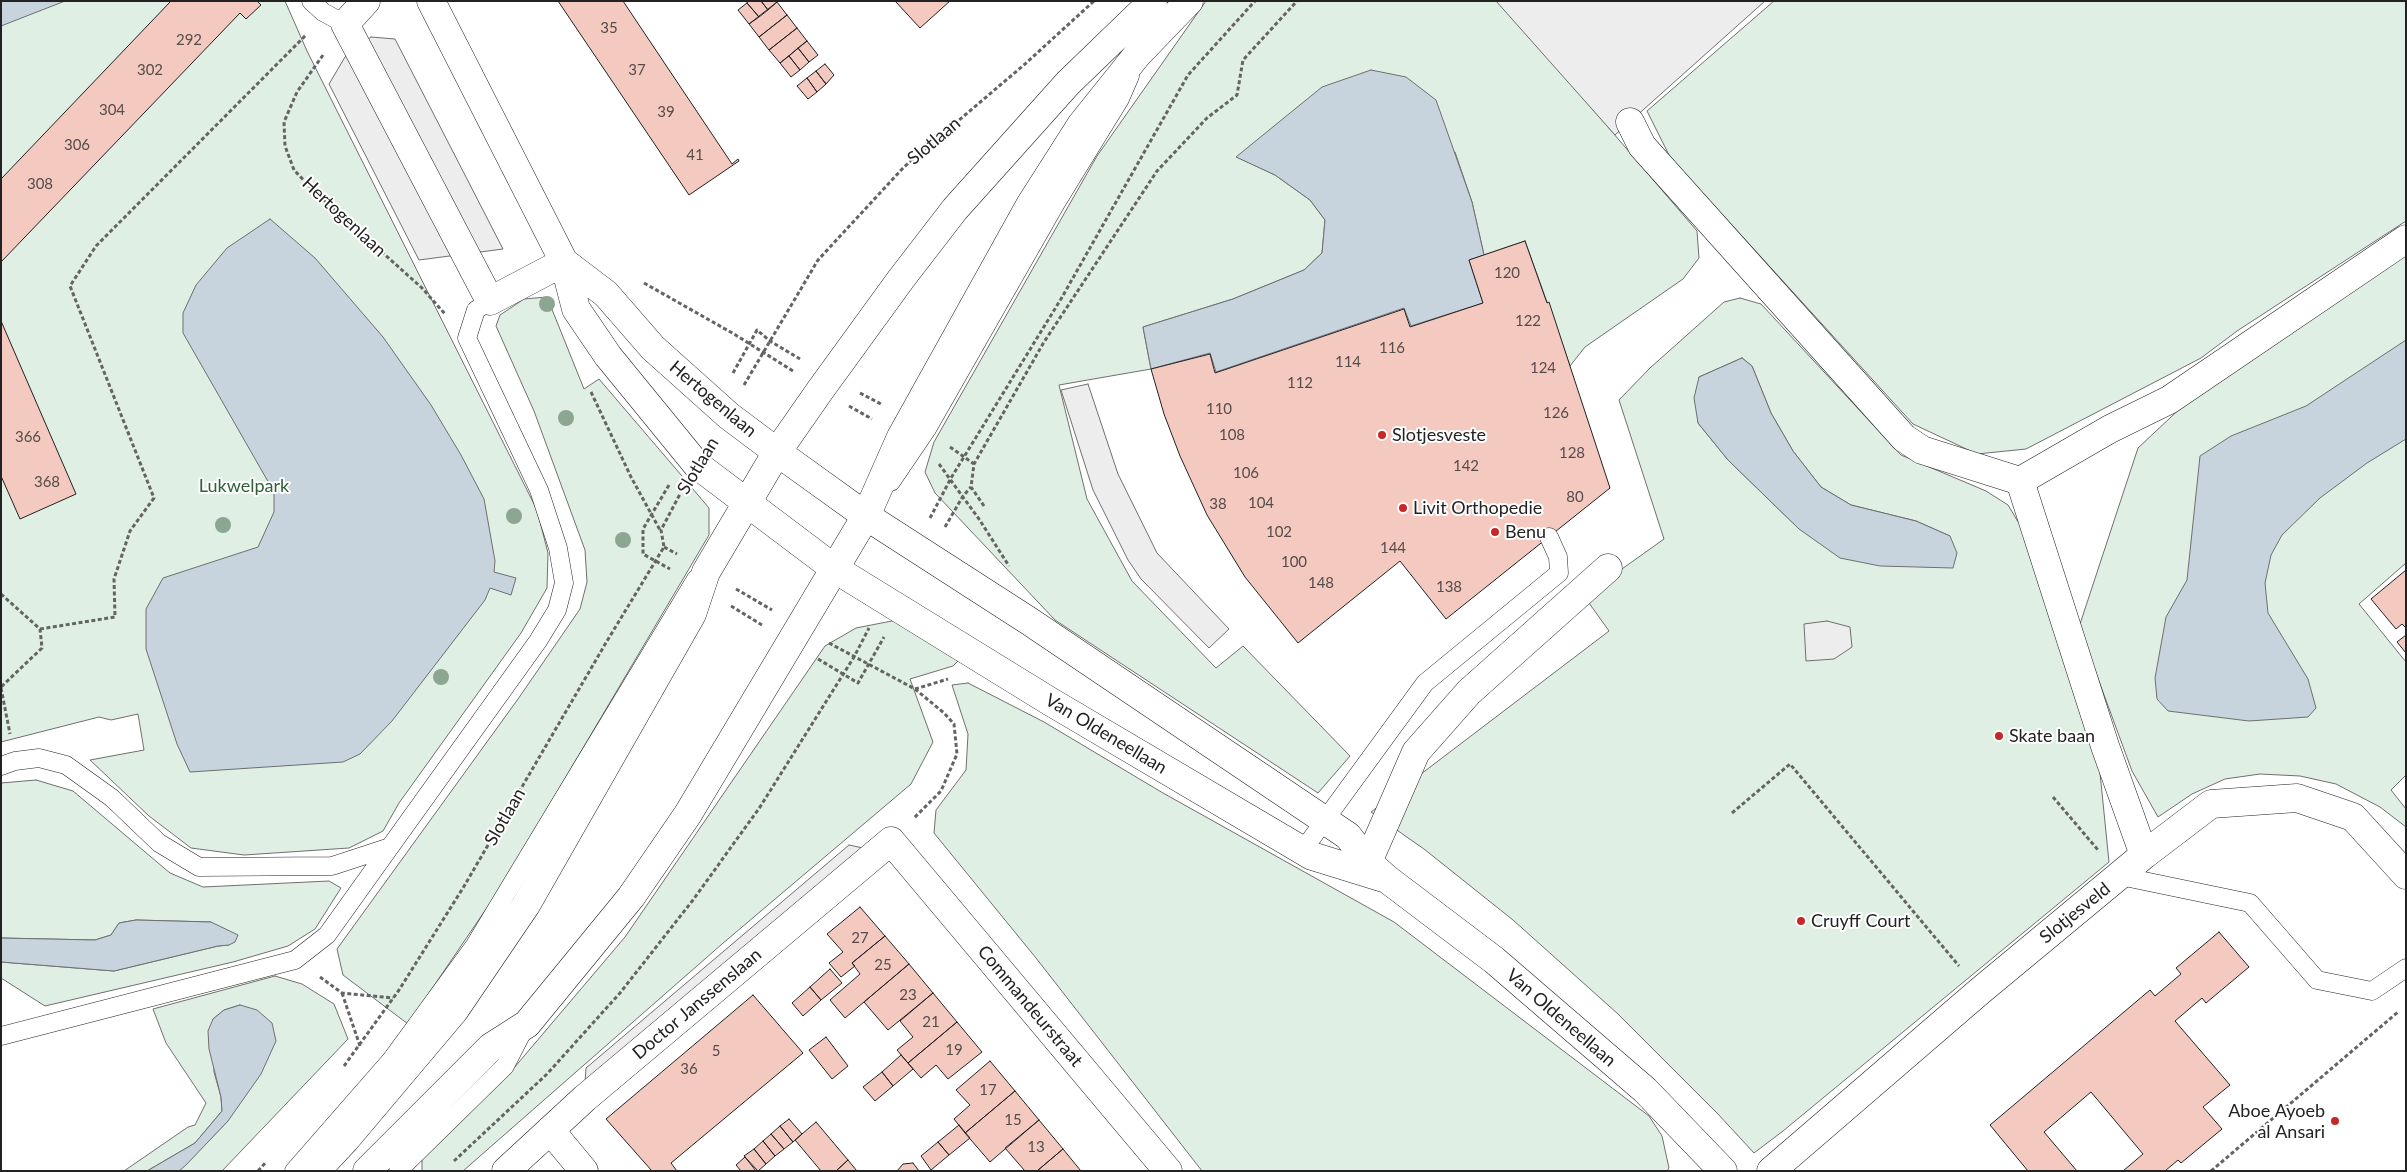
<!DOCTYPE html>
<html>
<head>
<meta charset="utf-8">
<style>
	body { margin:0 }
	#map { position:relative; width:2407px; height:1172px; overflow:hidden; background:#fff; font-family:Lato,sans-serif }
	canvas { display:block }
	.frame { position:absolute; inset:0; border:2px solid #222; pointer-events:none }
</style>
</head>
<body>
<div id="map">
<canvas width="2407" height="1172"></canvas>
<div class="frame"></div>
</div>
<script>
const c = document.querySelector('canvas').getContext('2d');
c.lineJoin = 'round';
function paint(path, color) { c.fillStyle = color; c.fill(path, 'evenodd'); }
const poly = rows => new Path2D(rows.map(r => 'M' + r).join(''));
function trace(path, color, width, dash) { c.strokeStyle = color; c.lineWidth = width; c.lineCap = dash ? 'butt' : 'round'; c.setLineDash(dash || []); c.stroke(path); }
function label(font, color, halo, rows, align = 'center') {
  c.font = font + ' Lato,sans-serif'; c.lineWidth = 4; c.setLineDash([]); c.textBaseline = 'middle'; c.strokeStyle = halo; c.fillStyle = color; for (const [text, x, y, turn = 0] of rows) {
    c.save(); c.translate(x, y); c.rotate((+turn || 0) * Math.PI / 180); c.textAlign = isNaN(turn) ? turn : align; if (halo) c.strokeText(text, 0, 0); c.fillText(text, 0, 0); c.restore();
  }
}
const green = poly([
	[1,1,285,1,307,51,537,510,548,553,547,588,521,633,399,803,383,831,349,848,244,855,191,848,149,816,90,760,144,750,138,714,111,720,99,717,1,742,1,1],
	[1206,1,1500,1,1697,231,1699,258,1683,279,1585,347,1570,366,1525,241,1484,255,1472,202,1455,152,1237,157,1275,175,1310,200,1325,220,1322,253,1304,270,1233,299,1143,327,1151,369,1059,385,1087,499,1132,581,1216,668,1243,646,1350,756,1318,793,1055,620,935,493,925,472,934,442,1097,156,1206,1],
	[1774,1,2406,1,2406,221,2237,331,2201,358,2026,449,1977,454,1913,424,1670,157,1647,111,1774,1],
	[2406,252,2406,563,2359,604,2406,662,2406,775,2391,790,2406,809,2406,827,2380,807,2336,784,2300,776,2260,774,2225,779,2192,794,2158,817,2132,771,2089,654,2080,624,2138,448,2187,402,2406,252],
	[547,297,584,389,599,379,676,469,709,508,709,535,499,890,408,1024,343,975,337,949,518,699,580,609,587,582,585,550,534,411,496,326,500,315,524,299,547,297],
	[1740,298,1761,304,1901,455,1986,491,2008,505,2023,530,2099,763,2109,862,1783,1131,1754,1153,1717,1113,1618,1014,1513,920,1424,849,1371,812,1609,631,1584,596,1664,539,1619,400,1650,368,1724,302,1740,298],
	[1742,358,1752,366,1771,413,1793,451,1821,487,1851,505,1916,521,1950,536,1794,524,1728,460,1698,423,1699,377,1742,358],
	[897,620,959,660,953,666,910,679,933,742,911,784,722,944,463,1171,422,1171,422,1158,508,1075,625,937,825,646,856,628,897,620],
	[968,683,1044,722,1163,793,1394,922,1649,1116,1662,1136,1669,1168,1667,1171,1202,1171,1036,958,934,833,936,810,966,770,968,734,952,685,968,683],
	[36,780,73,791,170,873,203,887,329,881,341,888,315,929,288,946,233,962,45,1006,1,978,1,962,114,971,218,946,229,945,211,922,136,920,119,923,111,935,95,940,1,938,1,783,36,780],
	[275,976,302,984,334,1004,348,1039,222,1171,179,1171,228,1121,240,1005,224,1010,213,1019,214,1072,221,1097,222,1111,195,1143,147,1171,124,1171,188,1127,195,1125,206,1103,166,1043,153,1009,275,976]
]);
paint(green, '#e0efe3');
trace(green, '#6f6f6f', 1);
const parking = poly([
	[1496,1,1765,1,1615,135,1496,1],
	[371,37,395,39,503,249,419,260,329,84,345,57,371,37],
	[1088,384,1118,474,1157,553,1229,629,1209,648,1141,579,1128,560,1093,490,1061,390,1088,384],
	[1827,621,1850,627,1852,647,1834,659,1806,661,1804,624,1827,621],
	[849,845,863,848,585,1083,586,1068,849,845]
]);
paint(parking, '#ededed');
trace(parking, '#6f6f6f', 1);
const water = poly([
	[1,1,65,1,1,26,1,1],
	[1371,70,1406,77,1436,100,1472,202,1484,255,1469,260,1483,303,1411,326,1404,308,1216,372,1210,353,1151,369,1143,327,1233,299,1304,270,1322,253,1325,220,1310,200,1275,175,1236,157,1322,87,1371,70],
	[270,219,315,258,383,337,431,405,461,455,484,499,495,561,494,572,516,578,511,595,490,588,485,600,392,721,360,754,343,762,190,772,177,744,146,649,146,609,163,578,258,547,274,512,274,492,183,333,183,313,196,285,227,248,270,219],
	[2406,340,2406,439,2367,463,2320,498,2282,535,2271,555,2265,583,2268,613,2308,679,2316,708,2308,717,2249,721,2168,711,2157,699,2155,678,2166,617,2187,580,2200,456,2231,436,2306,406,2406,340],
	[1742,358,1752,366,1771,413,1793,451,1821,487,1851,505,1916,521,1950,536,1957,553,1953,568,1880,566,1840,558,1799,529,1728,460,1698,423,1694,398,1699,377,1742,358],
	[136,920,211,922,238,935,235,942,229,945,218,946,114,971,1,962,1,938,95,940,111,935,119,923,136,920],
	[240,1005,257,1010,272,1023,276,1041,261,1074,228,1121,186,1165,179,1171,147,1171,195,1143,222,1111,221,1097,209,1049,208,1031,213,1019,224,1010,240,1005]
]);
paint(water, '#c7d3dd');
trace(water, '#6f6f6f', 1);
const building = poly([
	[171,1,257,1,261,5,246,19,240,13,1,262,1,179,171,1],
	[558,1,623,1,732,164,738,159,739,161,689,195,558,1],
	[748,1,761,1,768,10,759,17,747,3,748,1],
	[761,1,776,1,777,2,768,10,761,1],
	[895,1,950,1,920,28,895,1],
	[777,2,787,15,759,37,749,24,777,2],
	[747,3,759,17,749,24,738,10,747,3],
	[787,15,797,28,769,50,759,37,787,15],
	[797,28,807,41,780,63,769,50,797,28],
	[807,41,818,55,809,62,798,48,807,41],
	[798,48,809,62,800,70,789,56,798,48],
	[789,56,800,70,791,77,780,63,789,56],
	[825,64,834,75,826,84,816,71,825,64],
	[816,71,826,84,817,92,807,78,816,71],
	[807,78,817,92,808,99,797,86,807,78],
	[1525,241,1547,303,1549,302,1610,488,1446,619,1400,561,1298,643,1245,577,1207,515,1180,456,1164,414,1151,369,1210,354,1215,373,1404,309,1410,327,1483,303,1469,260,1525,241],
	[1,321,76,494,20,519,1,476,1,321],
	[2406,570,2406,628,2402,624,2396,629,2371,599,2406,570],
	[2406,635,2406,653,2397,642,2406,635],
	[860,907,885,936,852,963,855,966,841,977,829,963,843,952,827,934,860,907],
	[2219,932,2249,967,2206,1003,2202,998,2175,1021,2230,1085,2203,1107,2222,1129,2181,1163,2178,1160,2165,1171,2123,1171,2143,1154,2091,1092,2044,1132,2077,1171,2028,1171,1990,1125,2150,990,2155,996,2181,974,2176,968,2219,932],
	[885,936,909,964,845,1018,830,1000,860,974,852,963,885,936],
	[909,964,933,993,888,1030,864,1002,909,964],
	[830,969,842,983,821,1000,810,987,830,969],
	[810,987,821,1000,803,1016,792,1003,810,987],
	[933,993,957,1022,908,1063,897,1050,913,1037,900,1021,933,993],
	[753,995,803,1053,671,1163,677,1171,652,1171,606,1119,753,995],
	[957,1022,982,1052,948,1079,936,1065,921,1078,908,1063,957,1022],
	[826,1037,848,1066,832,1079,809,1050,826,1037],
	[901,1055,913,1069,893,1086,882,1072,901,1055],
	[990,1061,1015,1091,965,1133,954,1119,970,1105,956,1090,990,1061],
	[882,1072,893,1086,875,1101,863,1087,882,1072],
	[1015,1091,1039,1120,990,1162,965,1133,1015,1091],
	[789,1119,802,1134,793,1142,780,1126,789,1119],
	[1039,1120,1063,1149,1037,1171,1025,1171,1005,1148,1039,1120],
	[816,1122,848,1160,836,1171,821,1171,795,1140,816,1122],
	[959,1125,970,1138,949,1155,938,1142,959,1125],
	[780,1126,793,1142,784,1149,771,1134,780,1126],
	[771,1134,784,1149,775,1156,763,1141,771,1134],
	[763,1141,775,1156,766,1164,754,1149,763,1141],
	[938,1142,949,1155,931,1170,921,1156,938,1142],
	[754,1149,766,1164,758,1171,744,1156,754,1149],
	[1063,1149,1081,1171,1037,1171,1063,1149],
	[745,1157,756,1171,741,1171,736,1165,745,1157],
	[848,1160,857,1171,836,1171,848,1160],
	[913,1163,919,1171,897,1171,903,1164,913,1163]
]);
paint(building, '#f3c9c0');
trace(building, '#222', 1);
const lane = poly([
	[311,1,323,12,345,24],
	[891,482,927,429,1056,203,1120,99,1130,76],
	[1,766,15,761,39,758,66,765,112,798,159,843,199,867,332,866,390,847,538,641,557,610,564,583,558,548,539,490,467,338,476,310,490,301],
	[1303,850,1425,683,1559,573,1558,557,1549,537],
	[2120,876,2250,903,2317,980,2372,991,2406,968],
	[1,1036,295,960,327,935,390,847],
	[294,1171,391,1060,475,945,696,579],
	[398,1171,505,1066,524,1029]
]);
const street = poly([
	[366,1,345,24,490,301,564,262],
	[431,1,564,262,576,309,608,356,697,465,835,569,1051,702,1312,856,1383,878],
	[1630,122,1642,146,1904,438,1922,450,2020,481],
	[564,262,606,294,653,348,729,416,777,452,866,516,1029,621,1348,836,1368,862,1387,879,1494,960,1645,1090,1723,1171],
	[2144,855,2105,746,2020,481,2110,429,2169,400,2406,239],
	[1368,862,1416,752,1469,692,1608,568],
	[550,1130,584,1171],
	[506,1171,585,1098,891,841,1168,1171],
	[1771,1171,1980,991,2144,855,2211,804,2297,798,2353,817,2406,875]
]);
const secondary = poly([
	[316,1171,346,1139,454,1011,526,905,692,614,706,572,777,452,821,389,901,279,955,209,1068,83,1153,1],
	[367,1171,491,1047,527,1024,631,897,688,814,866,516,901,437,1030,205,1081,125,1137,55,1189,1]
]);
trace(lane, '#222', 19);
trace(street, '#222', 29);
trace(secondary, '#222', 29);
trace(poly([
	[323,55,297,92,284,122,285,146,294,170,316,193,422,288,445,314],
	[644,283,734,334,793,371],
	[733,373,757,330,770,341,800,359],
	[744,385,818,260,904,167,1025,64,1094,1],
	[591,392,631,477,660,530],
	[860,393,881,404],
	[849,406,872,419],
	[950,447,974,464],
	[939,464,979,519,1009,566],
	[669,485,643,529,643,554,670,569],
	[984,506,971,487,974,464,1044,342,1157,171,1207,118,1237,95,1243,60,1297,1],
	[930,518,951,478,1061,299,1188,75,1255,1],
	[945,527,963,496,971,487],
	[664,547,677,554],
	[736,589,772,610],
	[1,594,40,629,42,648,1,687],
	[731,606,762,625],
	[40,629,115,617,114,579,130,531,154,498,70,286,96,246,306,35],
	[829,643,915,689,944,713,954,724,957,754,941,791,914,818],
	[818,659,858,683,884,637],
	[1,688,10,734],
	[915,689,948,679],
	[2053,797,2098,850],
	[1732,813,1790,764,1959,966],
	[320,977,342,993,393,998],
	[342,993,360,1046],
	[344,1066,399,990,463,888,607,641,664,547,661,530,680,494],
	[454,1161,547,1074,620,993,693,900,760,807,854,657,869,628],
	[258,1171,266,1162],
	[2211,1171,2398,1012]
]), '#646464', 3, [4, 2.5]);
trace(lane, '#fff', 18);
trace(street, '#fff', 28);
trace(secondary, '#fff', 28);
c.fillStyle = '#8da692';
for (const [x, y] of [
	[547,304],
	[566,418],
	[514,516],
	[223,525],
	[623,540],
	[441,677]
]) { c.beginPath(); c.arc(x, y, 8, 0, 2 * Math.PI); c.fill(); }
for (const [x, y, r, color] of [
	[1382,435,5,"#c62828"],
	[1403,508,5,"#c62828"],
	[1495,532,5,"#c62828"],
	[1999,736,5,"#c62828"],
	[1801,921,5,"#c62828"],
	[2335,1121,5,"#c62828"]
]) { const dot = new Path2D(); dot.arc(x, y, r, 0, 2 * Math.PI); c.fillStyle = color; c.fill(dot); trace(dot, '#fff', 2); }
label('15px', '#564c4a', null, [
	["35",609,28],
	["292",189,40],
	["302",150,70],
	["37",637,70],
	["304",112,110],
	["39",666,112],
	["306",77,145],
	["41",695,155],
	["308",40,184],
	["120",1507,273],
	["122",1528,321],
	["116",1392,348],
	["114",1348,362],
	["124",1543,368],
	["112",1300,383],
	["110",1219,409],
	["126",1556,413],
	["108",1232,435],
	["366",28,437],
	["128",1572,453],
	["142",1466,466],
	["106",1246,473],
	["368",47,482],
	["80",1575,497],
	["104",1261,503],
	["38",1218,504],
	["102",1279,532],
	["144",1393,548],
	["100",1294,562],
	["148",1321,583],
	["138",1449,587],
	["27",860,938],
	["25",883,965],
	["23",908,995],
	["21",931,1022],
	["19",954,1050],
	["5",716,1051],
	["36",689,1069],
	["17",988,1090],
	["15",1013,1120],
	["13",1036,1147]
]);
label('18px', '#222', '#fff', [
	["Slotlaan",934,141,-40],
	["Hertogenlaan",344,217,43],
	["Hertogenlaan",713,399,40],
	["Slotlaan",698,466,-59],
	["Van Oldeneellaan",1106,734,31],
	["Slotlaan",505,817,-60],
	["Slotjesveld",2075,913,-39],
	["Doctor Janssenslaan",697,1004,-40],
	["Commandeurstraat",1030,1006,50],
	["Van Oldeneellaan",1561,1018,41]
]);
label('18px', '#222', '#fff', [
	["Slotjesveste",1392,435],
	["Livit Orthopedie",1413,508],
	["Benu",1505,532],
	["Skate baan",2009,736],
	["Cruyff Court",1811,921],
	["Aboe Ayoeb",2325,1111,"right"],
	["al Ansari",2325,1132,"right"]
], 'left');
label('18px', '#2f5e38', '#fff', [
	["Lukwelpark",244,486]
]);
</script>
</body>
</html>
